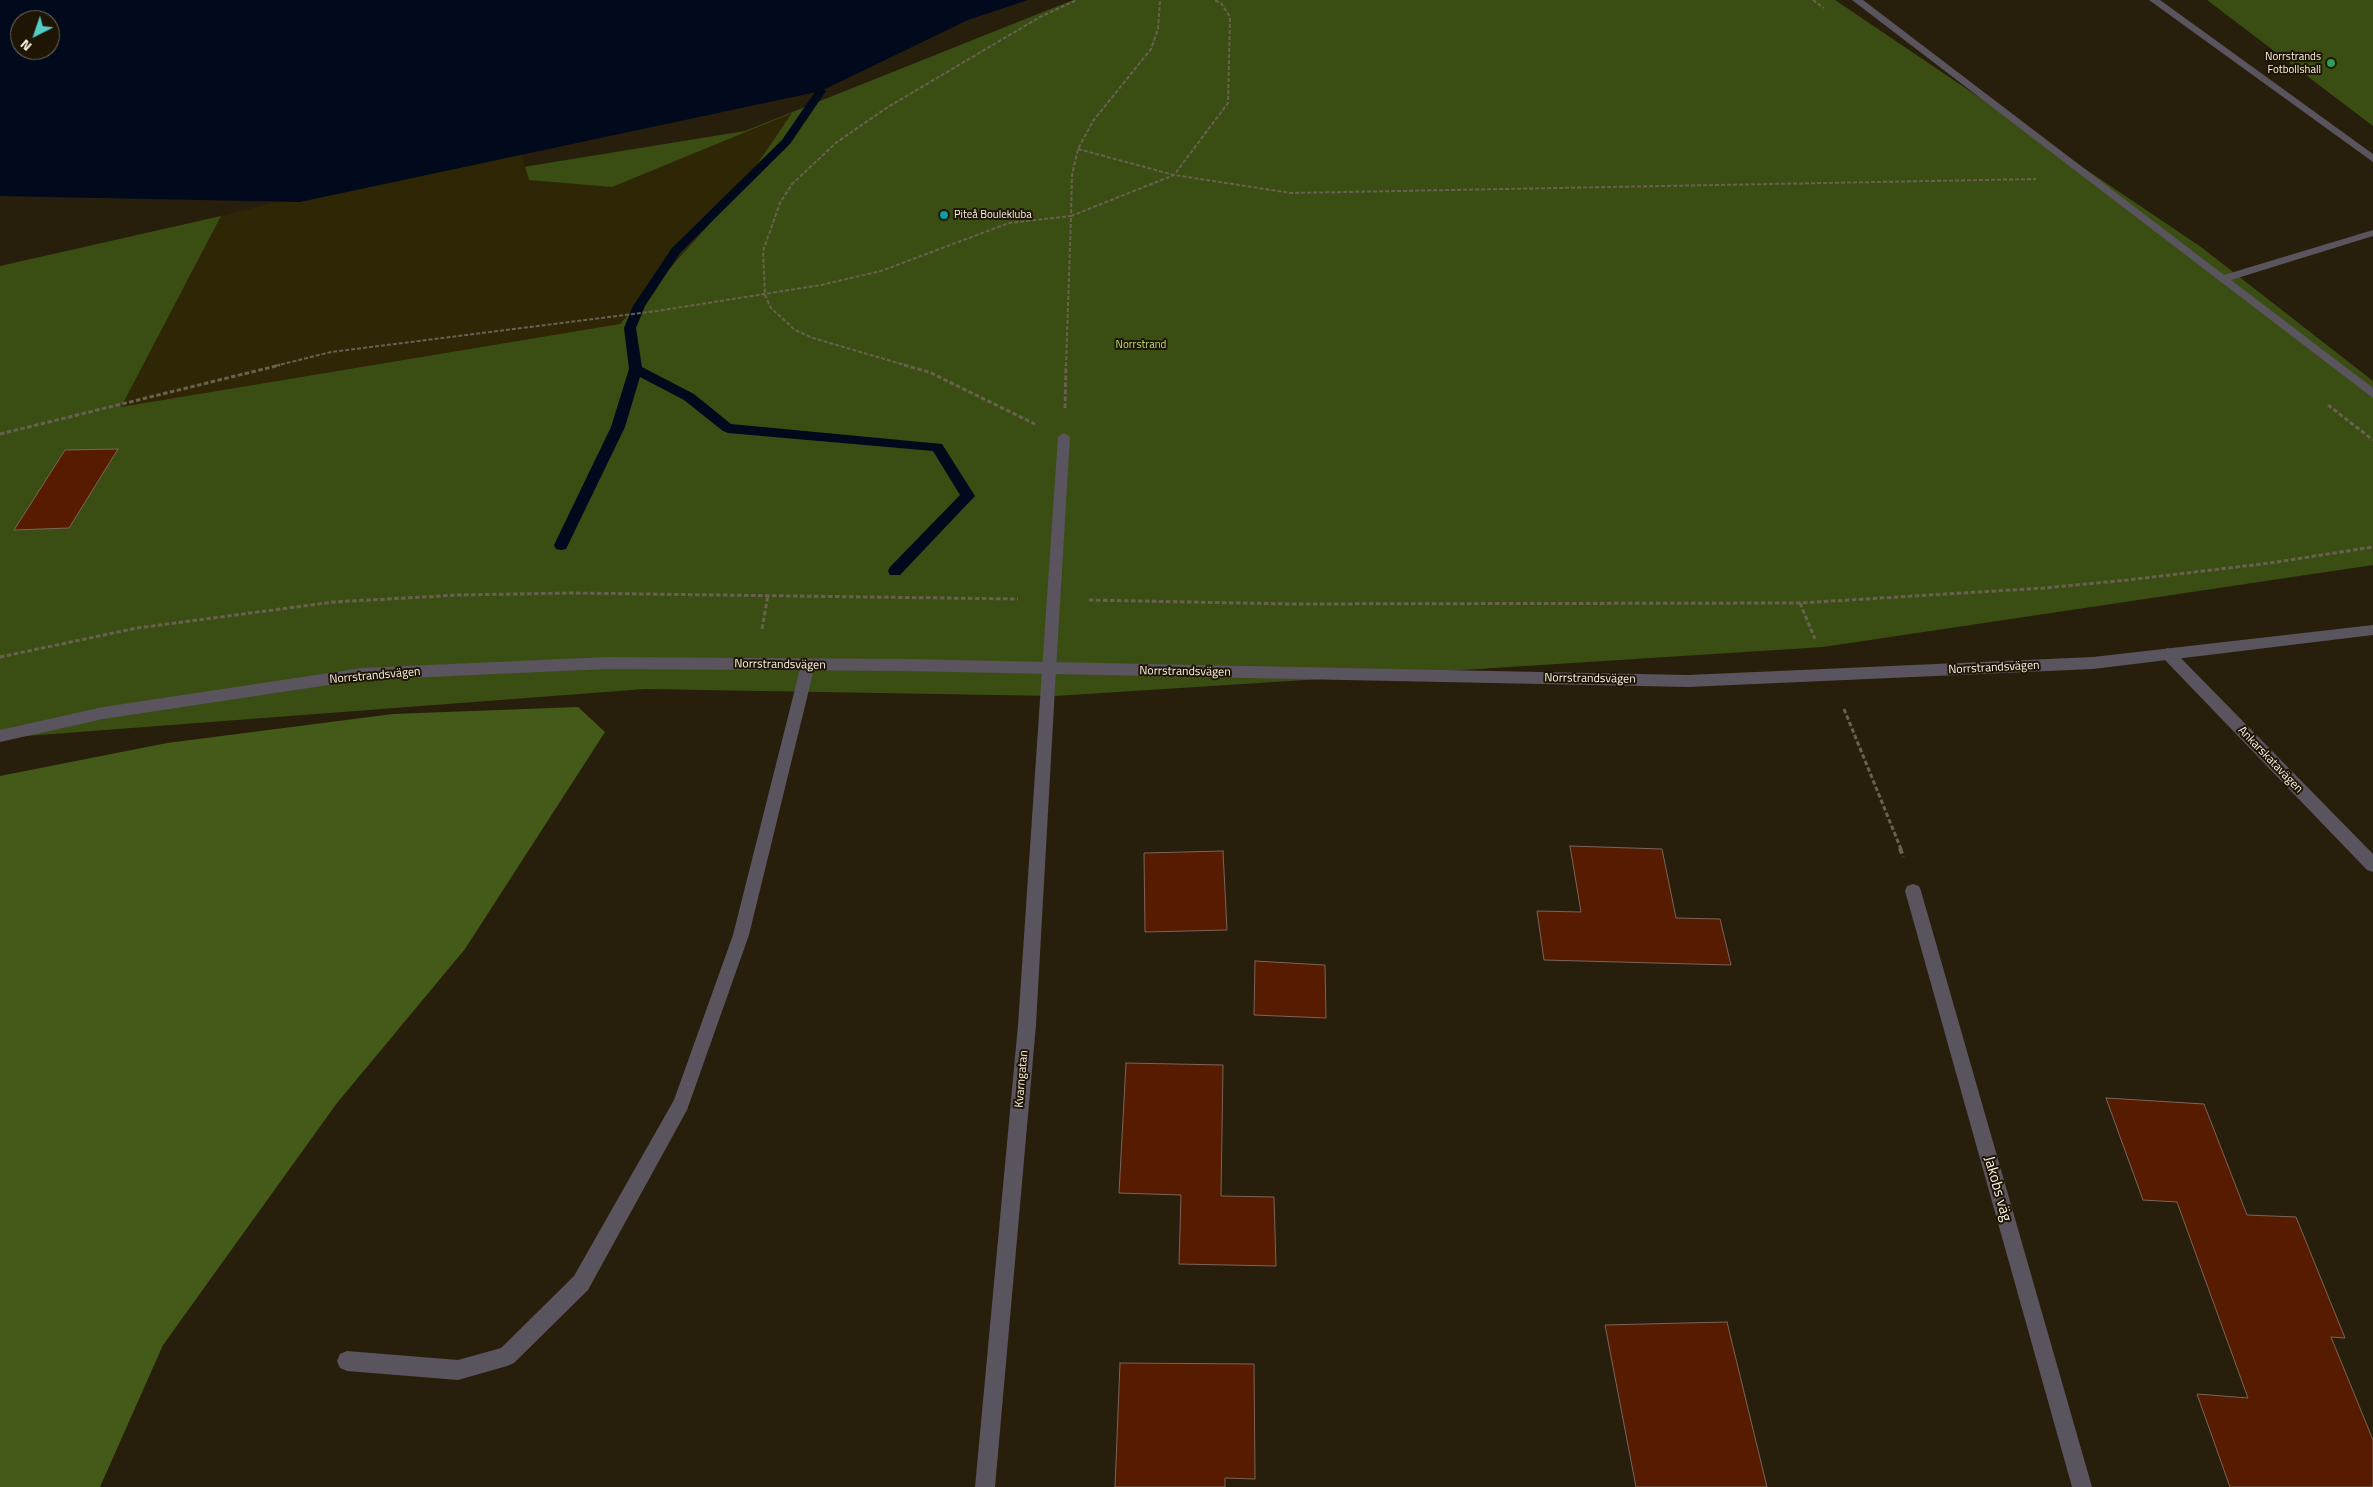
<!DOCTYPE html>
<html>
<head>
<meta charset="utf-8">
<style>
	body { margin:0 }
	#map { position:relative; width:2373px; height:1487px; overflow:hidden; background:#281e0c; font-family:"Titillium Web",sans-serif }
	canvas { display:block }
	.north { position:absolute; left:10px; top:10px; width:50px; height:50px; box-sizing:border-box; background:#1f1504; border:1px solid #776e5f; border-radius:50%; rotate:221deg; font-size:14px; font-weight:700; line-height:20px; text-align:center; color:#faf3e8 }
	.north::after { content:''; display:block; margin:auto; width:18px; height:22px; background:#54cdc7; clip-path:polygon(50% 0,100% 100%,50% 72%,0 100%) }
</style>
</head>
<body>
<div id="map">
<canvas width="2373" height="1487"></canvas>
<div class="north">N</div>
</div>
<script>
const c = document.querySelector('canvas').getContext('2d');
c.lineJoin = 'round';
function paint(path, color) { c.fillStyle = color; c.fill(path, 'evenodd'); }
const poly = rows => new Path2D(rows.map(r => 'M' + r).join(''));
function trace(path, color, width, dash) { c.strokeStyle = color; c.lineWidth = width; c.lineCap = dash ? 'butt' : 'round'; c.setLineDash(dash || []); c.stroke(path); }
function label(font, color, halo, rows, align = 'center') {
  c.font = font + ' "Titillium Web",sans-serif'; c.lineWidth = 4; c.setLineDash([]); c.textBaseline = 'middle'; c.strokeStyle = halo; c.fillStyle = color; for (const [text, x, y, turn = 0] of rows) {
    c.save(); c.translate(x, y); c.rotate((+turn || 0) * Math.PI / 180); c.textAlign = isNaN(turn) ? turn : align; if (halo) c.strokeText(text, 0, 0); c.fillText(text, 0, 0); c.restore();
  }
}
paint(poly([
	[1073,0,1835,0,2201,247,2373,381,2373,565,1823,647,1055,696,645,689,0,738,0,266,221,216,745,131],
	[2207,0,2373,0,2373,126]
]), '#3a4e13');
paint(poly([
	[578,707,605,732,465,949,337,1103,163,1345,100,1487,0,1487,0,776,167,743,393,714]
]), '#445a18');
paint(poly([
	[792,113,739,191,620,324,121,407,221,216,518,141,529,180,612,187]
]), '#2f2605');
paint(poly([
	[0,0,1028,0,968,20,821,91,300,202,0,196],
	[20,20,50,20,50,50,20,50]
]), '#000a1c');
paint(poly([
	[821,88,826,91,790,144,680,253,645,306,636,328,642,367,694,394,731,424,942,444,975,496,900,575,890,575,888,571,890,567,960,495,933,451,728,433,723,431,684,400,640,377,625,427,568,545,566,549,561,550,556,549,554,545,611,427,629,369,624,328,633,306,672,248,782,140,817,89,821,88]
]), '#000a1c');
const building = poly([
	[118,449,69,528,14,530,65,450,118,449],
	[1570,846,1662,849,1676,918,1720,919,1731,965,1544,960,1537,911,1581,912,1570,846],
	[1223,851,1227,930,1145,932,1144,853,1223,851],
	[1255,961,1325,965,1326,1018,1254,1015,1255,961],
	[1126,1063,1223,1065,1221,1196,1274,1197,1276,1266,1179,1264,1181,1195,1119,1193,1126,1063],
	[2106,1098,2204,1104,2247,1215,2296,1217,2345,1338,2331,1337,2373,1440,2373,1487,2230,1487,2197,1394,2248,1398,2177,1202,2143,1200,2106,1098],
	[1727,1322,1767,1487,1636,1487,1605,1325,1727,1322],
	[1120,1363,1254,1364,1255,1479,1225,1478,1225,1487,1115,1487,1120,1363]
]);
paint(building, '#571c00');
trace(building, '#7b645a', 1);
trace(poly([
	[1813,0,1824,8],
	[1078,149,1174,175,1291,193,2036,179],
	[275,366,331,352,657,311,821,285,881,271,1009,223,1071,216,1072,175,1078,149,1093,121,1151,49,1158,29,1160,0],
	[908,366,813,338,795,330,771,308,765,295,763,251,780,203,792,184,837,142,888,107,1040,17,1077,0],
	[1066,366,1071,216,1174,175,1228,103,1230,17,1221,3,1214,0]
]), '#696050', 2, [4, 2]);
trace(poly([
	[904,365,929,372,1035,424],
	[2328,405,2373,440],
	[1065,408,1066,365],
	[0,434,280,365],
	[1089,600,1289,604,1800,603,2044,588,2128,580,2270,563,2373,547],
	[1800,603,1815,639],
	[762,629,768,595],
	[0,657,137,628,334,602,458,595,569,593,1018,599],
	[1844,709,1901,849]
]), '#696050', 3, [4.5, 2.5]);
trace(poly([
	[1900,848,1903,857]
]), '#696050', 4, [6, 3]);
paint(poly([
	[1852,0,1863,0,2224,275,2373,230,2373,236,2231,280,2373,388,2373,398,1852,0],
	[2149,0,2160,0,2373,154,2373,162,2149,0],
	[1064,433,1070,437,1056,670,1054,674,1049,676,1044,674,1042,670,1058,437,1064,433],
	[808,659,813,661,815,665,749,935,687,1110,588,1290,514,1363,507,1366,458,1380,347,1371,340,1368,337,1361,340,1354,347,1351,458,1360,501,1348,574,1276,674,1100,733,935,801,665,803,661,808,659]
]), '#59545d');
paint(poly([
	[2168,648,2173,650,2373,854,2373,872,2367,870,2163,658,2161,654,2163,650,2168,648],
	[1049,664,1054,666,1056,670,1036,1025,995,1487,975,1487,1018,1025,1042,670,1044,666,1049,664],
	[1913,884,1919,886,1921,891,2092,1487,2072,1487,1905,891,1907,886,1913,884]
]), '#59545d');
paint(poly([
	[2373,625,2373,635,2093,669,1688,687,904,671,607,669,362,680,103,719,0,742,0,730,103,707,362,668,607,657,904,659,1688,675,2093,657,2373,625]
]), '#59545d');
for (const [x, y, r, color] of [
	[2331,63,5,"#2e9e5b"],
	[944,215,5,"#0f9aa8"]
]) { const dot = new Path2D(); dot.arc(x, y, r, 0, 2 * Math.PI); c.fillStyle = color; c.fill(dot); trace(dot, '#1f1504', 2); }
label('11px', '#faf3e8', '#1f1504', [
	["Norrstrands",2321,57],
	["Fotbollshall",2321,70],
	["Piteå Boulekluba",954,215,"left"]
], 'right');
label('11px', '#b6e06f', '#1f1504', [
	["Norrstrand",1141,345]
]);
label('12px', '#faf3e8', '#1f1504', [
	["Norrstrandsvägen",780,665,1],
	["Norrstrandsvägen",1994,668,-3],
	["Norrstrandsvägen",1185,672,1],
	["Norrstrandsvägen",375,676,-5],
	["Norrstrandsvägen",1590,679,1],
	["Ankarskatavägen",2270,760,46],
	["Kvarngatan",1022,1079,-85]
]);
label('15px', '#faf3e8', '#1f1504', [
	["Jakobs väg",1997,1189,74]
]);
</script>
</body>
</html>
